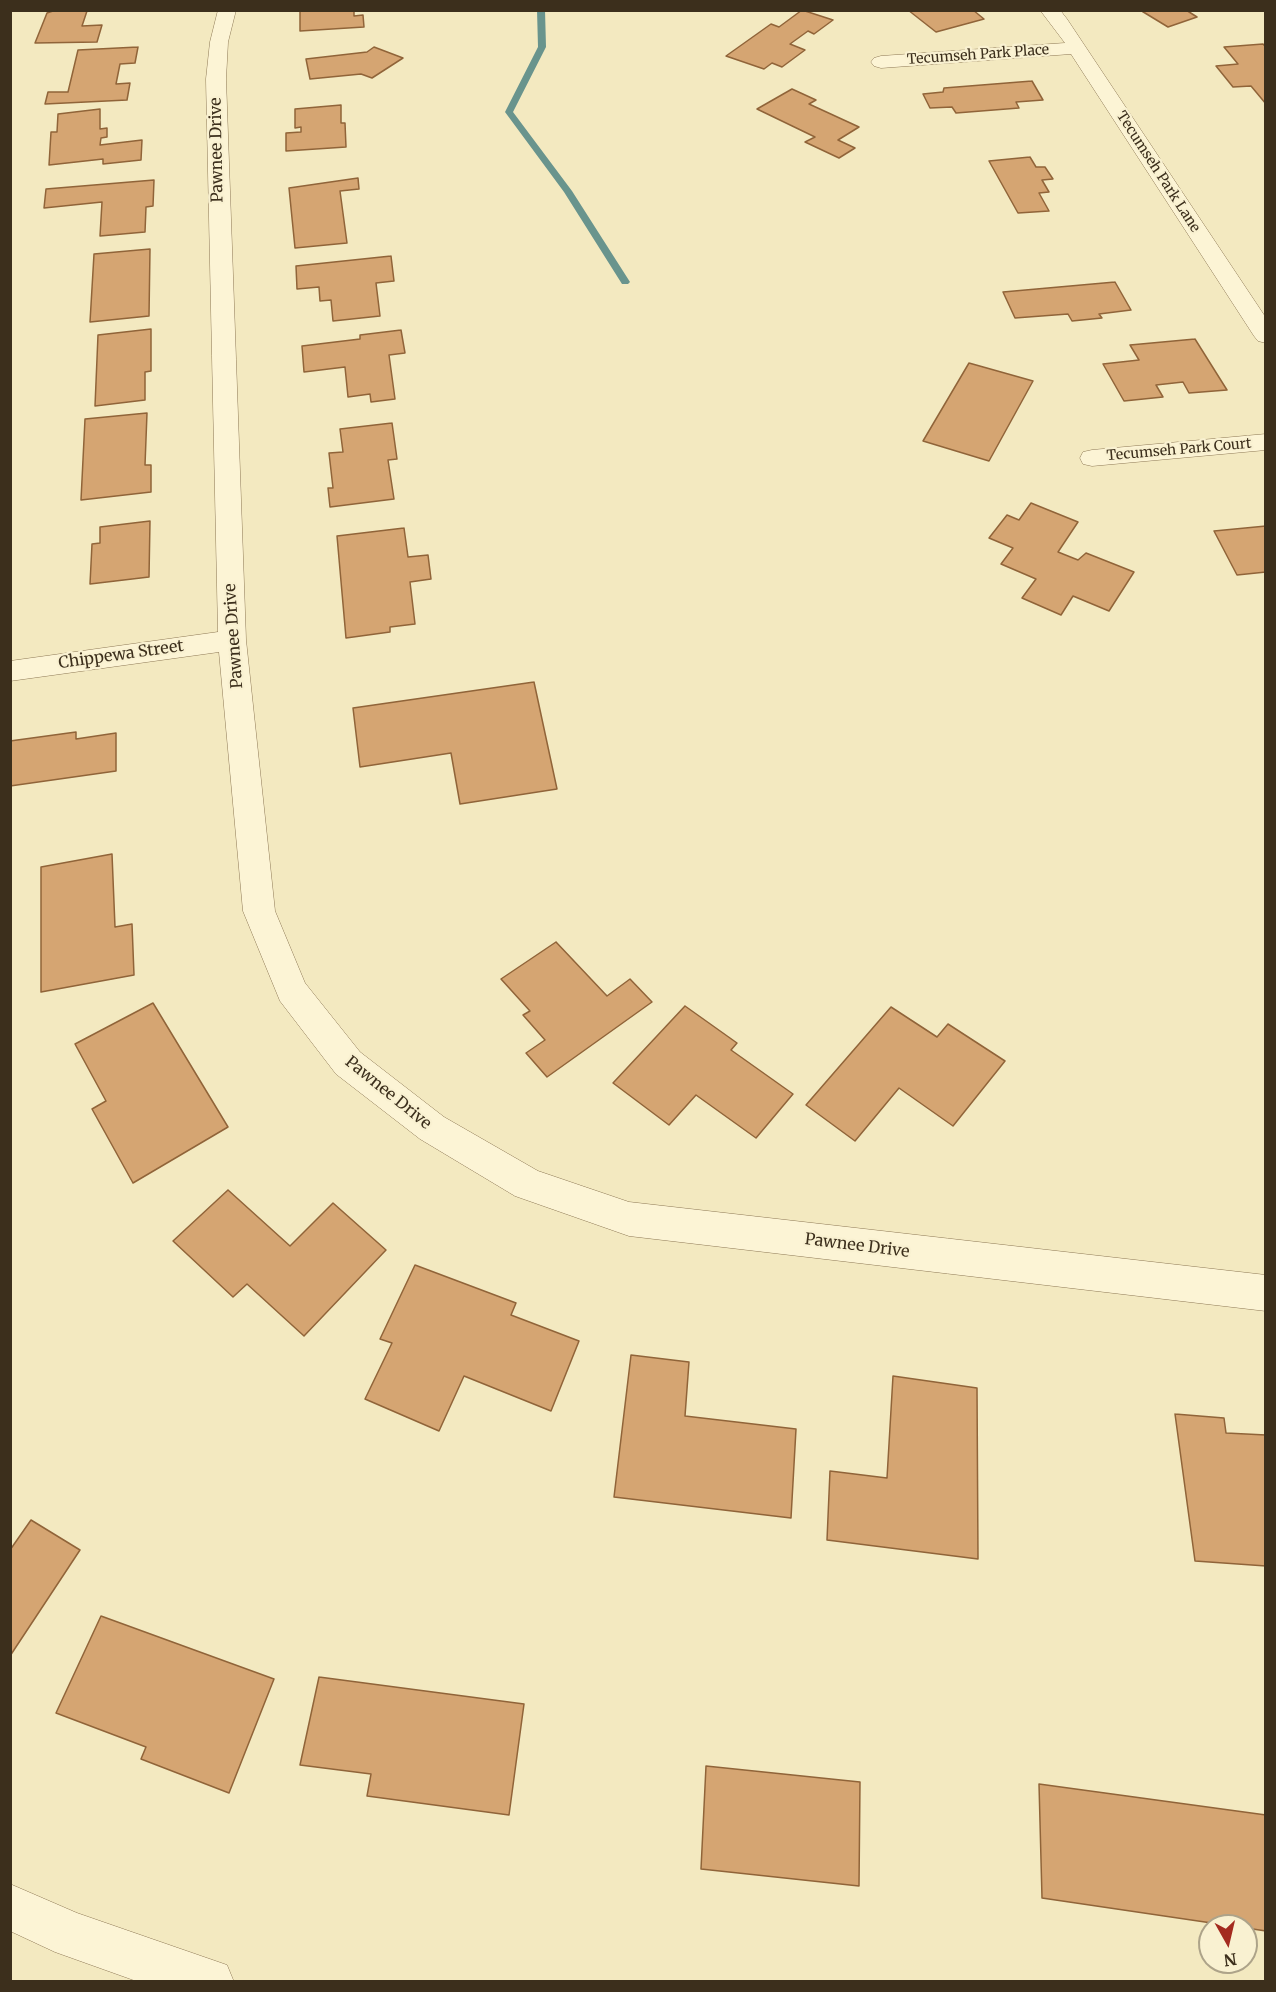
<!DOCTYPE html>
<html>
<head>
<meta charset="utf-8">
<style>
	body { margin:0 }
	#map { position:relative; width:1276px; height:1992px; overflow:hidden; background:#f3e9c0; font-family:Merriweather,serif }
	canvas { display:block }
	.frame { position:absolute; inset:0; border:12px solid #3c2f1c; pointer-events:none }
	.north { position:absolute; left:1198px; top:1914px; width:60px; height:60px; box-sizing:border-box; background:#f9f1d1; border:2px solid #ada389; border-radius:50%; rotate:172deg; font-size:16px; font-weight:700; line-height:24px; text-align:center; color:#3c2f1c }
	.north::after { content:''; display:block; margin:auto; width:21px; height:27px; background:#a42b1f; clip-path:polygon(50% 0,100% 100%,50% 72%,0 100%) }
</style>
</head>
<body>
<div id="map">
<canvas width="1276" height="1992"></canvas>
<div class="frame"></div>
<div class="north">N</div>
</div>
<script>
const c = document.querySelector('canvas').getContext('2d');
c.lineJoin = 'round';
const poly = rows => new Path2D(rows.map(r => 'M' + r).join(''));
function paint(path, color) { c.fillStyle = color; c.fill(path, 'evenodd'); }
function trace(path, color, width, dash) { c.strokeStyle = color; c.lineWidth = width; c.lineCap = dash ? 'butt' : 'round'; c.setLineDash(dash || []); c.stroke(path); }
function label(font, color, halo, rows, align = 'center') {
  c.font = font + ' Merriweather,serif'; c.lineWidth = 4.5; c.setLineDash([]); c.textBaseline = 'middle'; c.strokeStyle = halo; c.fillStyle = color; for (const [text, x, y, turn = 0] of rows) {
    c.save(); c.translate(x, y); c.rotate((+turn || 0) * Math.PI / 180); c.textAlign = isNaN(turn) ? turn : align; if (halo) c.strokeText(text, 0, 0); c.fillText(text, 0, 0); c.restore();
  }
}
paint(poly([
	[537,10,545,10,546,47,513,112,572,191,630,282,628,284,622,284,564,192,505,112,538,47,537,10]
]), '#69948d');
const building = poly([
	[56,10,98,10,87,11,82,26,102,25,97,42,35,43,47,13,56,10],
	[300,10,354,10,354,16,363,15,364,27,300,31,300,10],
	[802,10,833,20,814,34,808,31,790,44,805,50,782,67,772,63,764,69,726,56,771,24,779,27,802,10],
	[908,10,973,10,984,19,936,32,908,10],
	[1140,10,1186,10,1197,17,1168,27,1140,10],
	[1263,44,1266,47,1266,104,1251,86,1233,87,1216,66,1238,64,1224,47,1263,44],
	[138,47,135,63,120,64,116,84,130,83,127,100,45,104,48,92,68,92,78,50,138,47],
	[374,47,403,58,372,78,361,74,310,79,306,59,367,52,374,47],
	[1032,81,1043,100,1016,102,1019,108,956,113,952,107,930,108,923,94,943,92,944,88,1032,81],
	[792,89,816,100,809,104,859,127,838,140,855,148,839,158,805,142,815,137,757,109,792,89],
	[341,105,341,123,345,123,346,147,286,151,286,133,301,132,301,127,295,128,295,109,341,105],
	[100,109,100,129,107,128,107,137,101,138,100,145,142,140,141,160,103,164,103,159,49,165,51,132,57,132,58,114,100,109],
	[1030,157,1036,167,1045,167,1053,179,1042,180,1049,192,1039,193,1049,211,1018,213,989,161,1030,157],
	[358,178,359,189,340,191,347,243,295,248,289,188,358,178],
	[154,180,153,206,146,207,145,232,100,236,102,202,44,208,46,189,154,180],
	[150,249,149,316,90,322,94,254,150,249],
	[391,256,394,281,376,283,380,316,333,321,331,300,320,301,319,287,297,289,296,266,391,256],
	[1115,282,1131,310,1099,314,1102,318,1072,321,1068,314,1015,318,1003,292,1115,282],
	[151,329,151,371,145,372,145,400,95,406,98,335,151,329],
	[401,330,405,353,389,355,395,399,371,402,370,394,348,397,345,367,304,372,302,346,360,339,360,335,401,330],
	[1195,339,1227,390,1189,393,1183,382,1156,385,1163,397,1124,401,1103,364,1139,360,1130,345,1195,339],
	[969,363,1033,381,989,461,923,441,969,363],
	[147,413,145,465,151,465,151,492,81,500,85,419,147,413],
	[392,423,397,459,388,460,394,499,330,507,328,488,333,488,329,453,343,452,340,429,392,423],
	[1031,503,1078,522,1058,552,1078,560,1086,553,1134,572,1109,611,1073,596,1061,615,1022,598,1036,579,1001,564,1013,548,989,538,1007,515,1019,520,1031,503],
	[150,521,149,577,90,584,92,544,100,543,100,527,150,521],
	[1266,526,1266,572,1237,575,1214,531,1266,526],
	[404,528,408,557,428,555,431,579,410,582,415,624,390,627,390,632,346,638,337,536,404,528],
	[534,682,557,789,460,804,451,753,360,767,353,708,534,682],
	[76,732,76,739,116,733,116,771,10,786,10,741,76,732],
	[112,854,115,927,132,924,134,975,41,992,41,867,112,854],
	[556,942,607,996,630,979,652,1002,547,1077,526,1053,545,1040,523,1015,530,1011,501,979,556,942],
	[153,1003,228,1127,133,1183,92,1109,106,1101,75,1044,153,1003],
	[685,1006,737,1043,731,1050,793,1094,756,1138,696,1095,669,1125,613,1083,685,1006],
	[891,1007,937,1037,948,1024,1005,1061,953,1126,899,1088,855,1141,806,1105,891,1007],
	[228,1190,290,1246,333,1203,386,1250,304,1336,247,1284,233,1297,173,1241,228,1190],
	[415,1265,516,1303,511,1315,579,1341,551,1411,464,1376,439,1431,365,1399,392,1343,380,1339,415,1265],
	[631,1355,689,1362,685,1416,796,1429,791,1518,614,1497,631,1355],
	[893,1376,977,1388,978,1559,827,1540,830,1471,887,1478,893,1376],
	[1175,1414,1224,1418,1226,1433,1266,1435,1266,1566,1195,1561,1175,1414],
	[31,1520,80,1550,10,1656,10,1550,31,1520],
	[101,1616,274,1679,229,1793,141,1759,146,1747,56,1713,101,1616],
	[319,1677,524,1704,509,1815,367,1796,371,1774,300,1765,319,1677],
	[706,1766,860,1782,859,1886,701,1869,706,1766],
	[1039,1784,1266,1815,1266,1931,1246,1928,1246,1926,1232,1926,1042,1898,1039,1784]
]);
paint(building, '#d5a572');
trace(building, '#906439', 1.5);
const minor = poly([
	[218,10,236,10,228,42,226,79,246,640,275,911,305,983,360,1052,444,1117,538,1171,629,1202,1266,1275,1266,1311,629,1236,515,1196,420,1139,336,1074,280,1001,243,911,219,652,10,681,10,661,218,632,206,79,210,42,218,10],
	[1040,10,1060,10,1067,19,1266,318,1266,343,1258,341,1254,336,1071,54,881,68,874,66,871,62,874,58,881,56,1065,43,1040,10],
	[1266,434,1266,450,1092,466,1083,464,1080,458,1083,452,1092,450,1266,434],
	[10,1884,77,1913,227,1965,234,1982,139,1982,55,1952,10,1931,10,1884]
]);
trace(minor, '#8e7956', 1);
paint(minor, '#fcf4d5');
label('14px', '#3c2f1c', '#f9f1d1', [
	["Tecumseh Park Place",978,55,-4],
	["Tecumseh Park Lane",1158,172,57],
	["Tecumseh Park Court",1179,450,-5]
]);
label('16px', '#3c2f1c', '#f9f1d1', [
	["Pawnee Drive",217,150,-91],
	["Pawnee Drive",234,636,-94],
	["Chippewa Street",121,655,-8],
	["Pawnee Drive",388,1093,39],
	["Pawnee Drive",857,1246,7]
]);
</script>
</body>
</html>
